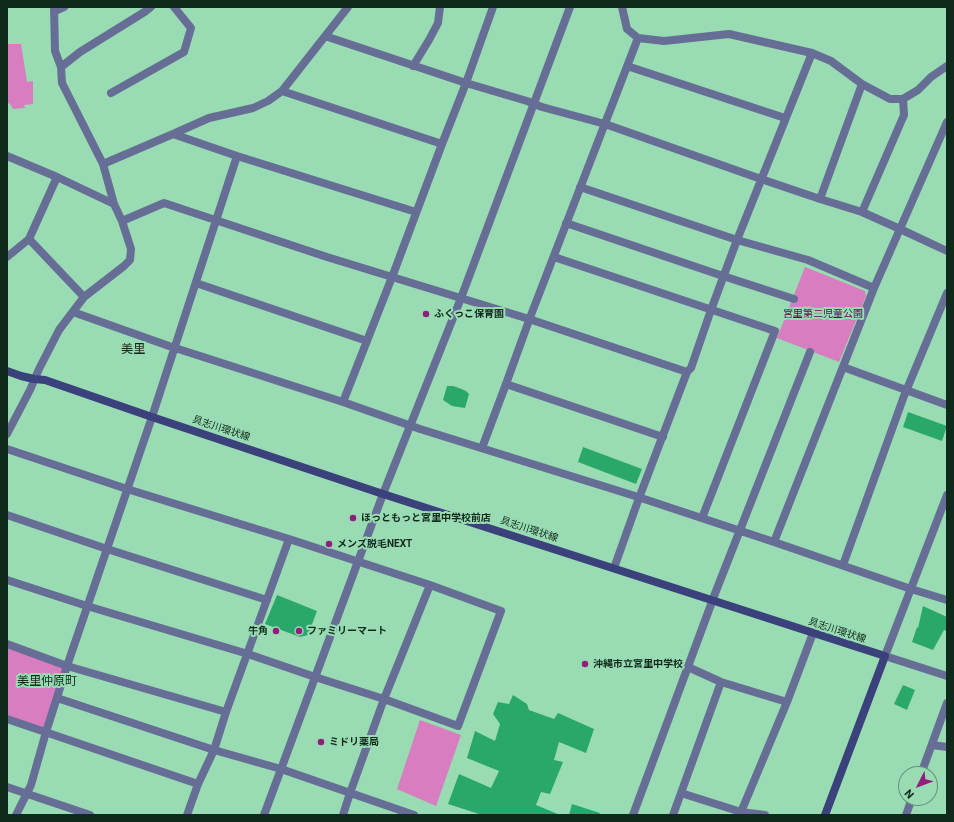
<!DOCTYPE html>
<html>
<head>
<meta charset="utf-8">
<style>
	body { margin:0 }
	#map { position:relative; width:954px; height:822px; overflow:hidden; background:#99dbb3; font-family:Roboto,sans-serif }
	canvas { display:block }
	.frame { position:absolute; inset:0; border:8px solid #0f2a1b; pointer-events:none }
	.north { position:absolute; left:898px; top:766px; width:40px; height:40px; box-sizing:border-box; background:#99dbb3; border:1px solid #629476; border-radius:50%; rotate:228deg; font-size:11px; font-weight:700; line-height:16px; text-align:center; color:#0f2a1b }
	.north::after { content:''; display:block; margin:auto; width:14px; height:18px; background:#911d7c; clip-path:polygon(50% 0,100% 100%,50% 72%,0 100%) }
</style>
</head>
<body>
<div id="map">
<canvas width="954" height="822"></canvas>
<div class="frame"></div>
<div class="north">N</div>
</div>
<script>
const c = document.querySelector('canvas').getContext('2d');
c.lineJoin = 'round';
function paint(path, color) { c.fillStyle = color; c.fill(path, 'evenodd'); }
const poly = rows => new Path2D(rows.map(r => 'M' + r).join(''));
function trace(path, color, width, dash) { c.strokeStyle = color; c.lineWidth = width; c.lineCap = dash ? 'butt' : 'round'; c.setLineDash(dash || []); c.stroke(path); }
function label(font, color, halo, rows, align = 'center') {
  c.font = font + ' Roboto,"Noto Sans JP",sans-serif'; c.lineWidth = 4; c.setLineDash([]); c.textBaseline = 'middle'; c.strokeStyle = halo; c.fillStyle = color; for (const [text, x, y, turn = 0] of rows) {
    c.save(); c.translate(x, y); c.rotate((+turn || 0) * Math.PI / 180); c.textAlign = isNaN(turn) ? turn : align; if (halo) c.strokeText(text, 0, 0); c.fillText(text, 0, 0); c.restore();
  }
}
paint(poly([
	[7,44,21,44,27,82,33,81,33,104,24,105,25,108,13,109,11,105,7,102],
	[805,267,865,291,866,296,839,362,777,338],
	[7,644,67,666,46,732,7,719],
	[420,720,461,735,436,806,397,789]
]), '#d77dc0');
paint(poly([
	[447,386,453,386,459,388,466,391,469,394,465,408,452,406,443,400],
	[908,412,947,426,942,441,903,427],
	[583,447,642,469,636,484,578,462],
	[277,595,317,611,308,635,300,637,265,624],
	[923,606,947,617,947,631,944,630,933,650,912,642,917,627,918,628],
	[903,685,915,690,907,710,894,704],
	[513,695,527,704,529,710,554,719,558,713,594,729,586,753,559,742,554,760,563,762,550,794,541,792,536,805,560,815,482,815,448,804,459,774,491,788,499,771,467,758,475,731,495,741,500,724,493,714,498,702,509,704],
	[572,804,600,813,599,815,569,815]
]), '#2aa86c');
trace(poly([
	[622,7,627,29,638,38,664,41,729,34,812,53,831,61,862,84,890,99,903,99,918,90,931,77,947,66],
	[55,11,64,7],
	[325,36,466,83,527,101,542,107,605,124,761,179,820,199,862,212,900,229,947,251],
	[413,66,429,40,438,23,440,7],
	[627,66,785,118],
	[61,67,80,52,146,11,151,7],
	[282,91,442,144],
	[111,93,184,52,191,28,174,7],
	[947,122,874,288,774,542,911,589,947,600],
	[173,134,209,118,253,108,268,101,282,91,348,7],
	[7,156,57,177,114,204],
	[103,164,173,134,237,156,416,212],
	[580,187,737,240,808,260,874,288],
	[820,199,862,84],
	[862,212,904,115,903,99],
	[122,221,164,203,327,257,529,319,687,372],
	[566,223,723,276,794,299],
	[29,239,84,297],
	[7,257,29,239,57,177],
	[554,257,775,331,702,518],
	[196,283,367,341],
	[73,312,169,346,343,402,394,272,442,144,466,83,493,7],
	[843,367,947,405],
	[506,384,663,437],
	[343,402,420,429,635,496,774,542],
	[7,434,30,390,39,369,59,330,84,297,124,266,130,260,131,249,122,221,114,204,103,164,62,83,61,67,55,51,54,7],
	[482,448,506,384,531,315,638,38],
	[7,449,127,489,289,539,226,712,67,666,7,644],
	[7,515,107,549,267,600],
	[843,565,904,396,947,293],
	[614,568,639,498,687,372,691,368,711,310,737,240,812,53],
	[7,580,87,606,248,654,315,677,384,699,458,726,501,611,430,585,289,539],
	[688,667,721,682],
	[721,682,787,702,741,812,681,793,721,682],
	[57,698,214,750,281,769,414,815],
	[787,702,813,633],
	[7,719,198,784,187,815],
	[932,745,947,747],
	[921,774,947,703],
	[198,784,214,750,226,712],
	[7,787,90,815],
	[16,815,31,785,46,732,67,666,152,417,237,156],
	[343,815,350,793,384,699,430,585],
	[633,815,716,591,810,352],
	[673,815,681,793],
	[740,815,741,812,765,815],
	[906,815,912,798]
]), '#676e96', 8);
trace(poly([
	[947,495,885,656,947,676],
	[264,815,383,494,461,298,570,7]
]), '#676e96', 8);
trace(poly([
	[7,371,21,376,34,379,45,380,152,417,383,494,885,656,825,815]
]), '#3b417a', 8);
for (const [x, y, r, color] of [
	[426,314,4,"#911d7c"],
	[353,518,4,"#911d7c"],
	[329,544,4,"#911d7c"],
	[276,631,4,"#911d7c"],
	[299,631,4,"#911d7c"],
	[585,664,4,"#911d7c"],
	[321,742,4,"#911d7c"]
]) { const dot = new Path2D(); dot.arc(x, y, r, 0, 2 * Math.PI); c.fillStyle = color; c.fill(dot); trace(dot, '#99dbb3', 1.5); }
label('bold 10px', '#0f2a1b', '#99dbb3', [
	["ふくっこ保育園",434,314],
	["ほっともっと宮里中学校前店",361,518],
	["メンズ脱毛NEXT",337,544],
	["牛角",268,631,"right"],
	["ファミリーマート",307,631],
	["沖縄市立宮里中学校",593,664],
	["ミドリ薬局",329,742]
], 'left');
label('10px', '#59034b', '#99dbb3', [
	["宮里第二児童公園",823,314]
]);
label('10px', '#0f2a1b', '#99dbb3', [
	["具志川環状線",221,429,18],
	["具志川環状線",529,530,18],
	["具志川環状線",837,631,18]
]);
label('12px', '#0f2a1b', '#99dbb3', [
	["美里",133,350],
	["美里仲原町",47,682]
]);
</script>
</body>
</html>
